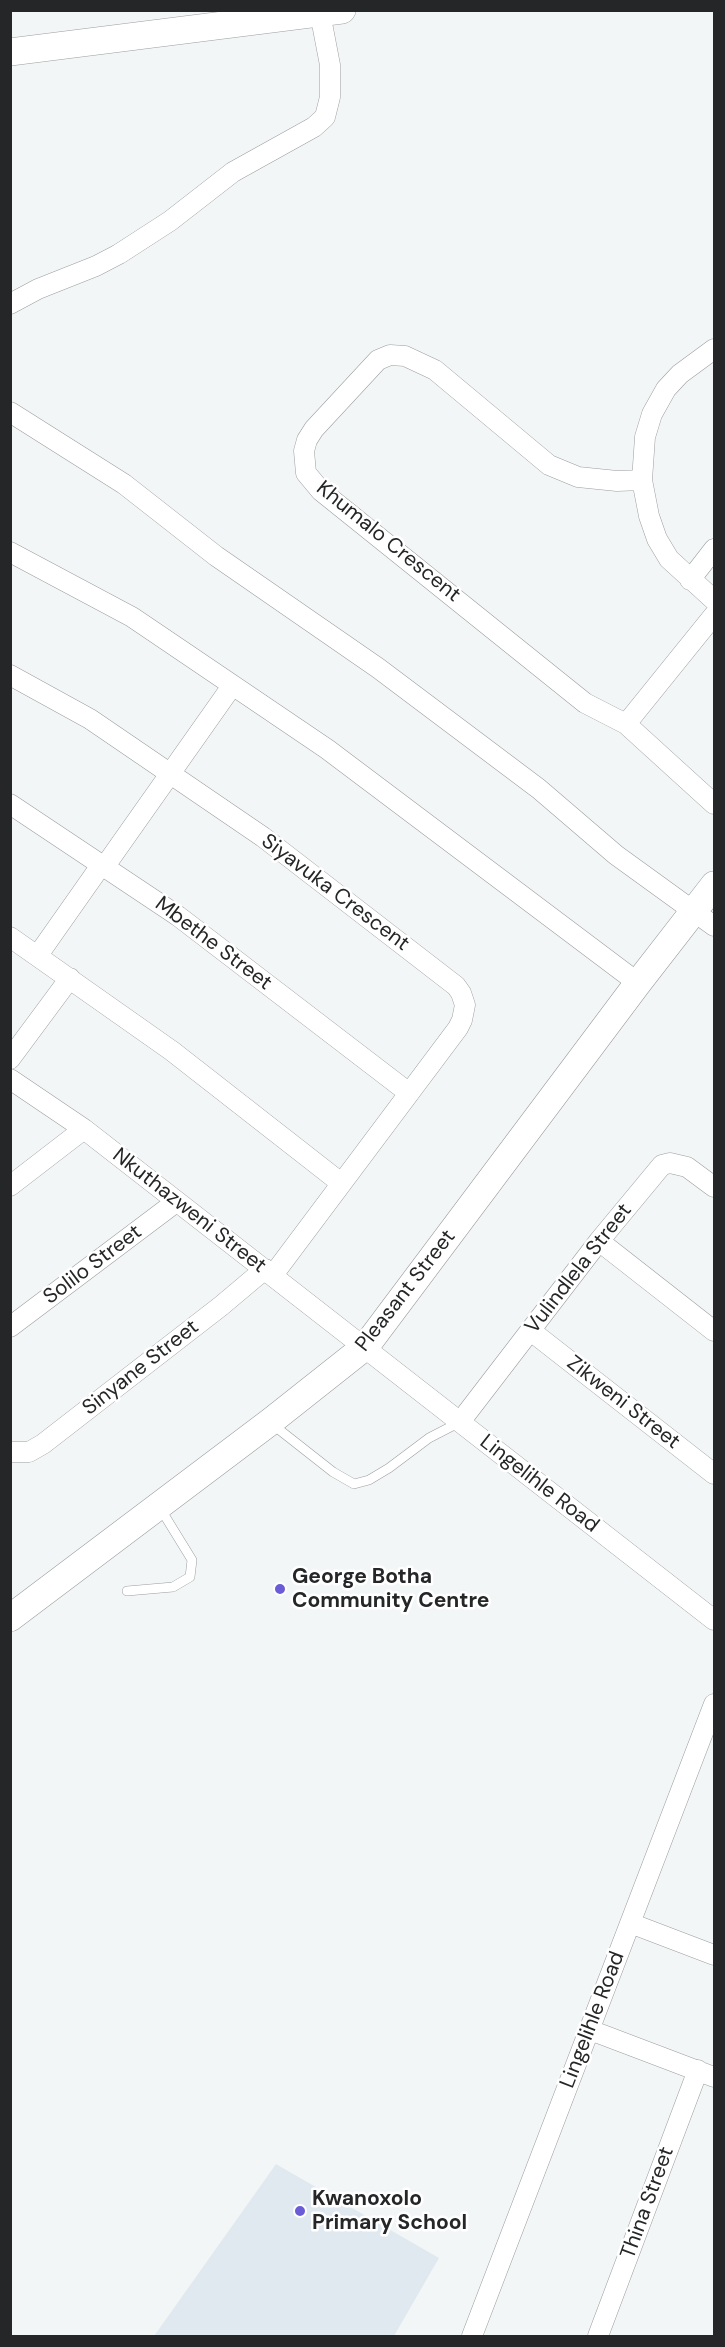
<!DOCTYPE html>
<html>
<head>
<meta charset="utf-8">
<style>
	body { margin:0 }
	#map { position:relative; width:725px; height:2347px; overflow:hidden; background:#f3f6f7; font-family:"DM Sans",sans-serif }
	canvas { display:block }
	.frame { position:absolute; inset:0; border:12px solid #252627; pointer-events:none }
</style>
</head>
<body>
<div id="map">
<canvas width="725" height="2347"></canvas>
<div class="frame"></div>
</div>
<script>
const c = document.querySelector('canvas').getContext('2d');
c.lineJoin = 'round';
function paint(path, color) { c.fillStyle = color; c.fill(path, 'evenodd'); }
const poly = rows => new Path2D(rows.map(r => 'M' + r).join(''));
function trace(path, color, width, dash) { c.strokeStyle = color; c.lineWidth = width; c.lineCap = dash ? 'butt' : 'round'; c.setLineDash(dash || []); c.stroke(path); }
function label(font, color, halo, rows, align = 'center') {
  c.font = font + ' "DM Sans",sans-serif'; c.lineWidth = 5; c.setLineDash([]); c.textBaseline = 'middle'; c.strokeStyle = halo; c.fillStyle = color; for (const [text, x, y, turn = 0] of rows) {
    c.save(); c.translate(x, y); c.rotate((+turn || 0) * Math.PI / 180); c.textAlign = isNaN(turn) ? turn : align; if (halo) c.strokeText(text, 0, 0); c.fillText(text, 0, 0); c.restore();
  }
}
paint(poly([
	[276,2164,439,2258,394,2336,154,2336]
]), '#e1e9f0');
const lane = poly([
	[272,1424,333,1472,354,1484,369,1480,389,1468,429,1438,460,1422],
	[127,1591,173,1587,190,1577,192,1560,160,1508]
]);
const street = poly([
	[10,304,38,289,96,266,119,254,170,221,233,172,314,127,325,117,330,97,330,65,320,13],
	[714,349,680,374,666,389,652,414,645,437,642,480,649,516,657,539,669,559,714,600],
	[10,412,124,484,216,556,378,668,539,789,616,855,714,926],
	[642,480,617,481,578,477,549,465,435,370,405,356,390,355,378,360,314,429,307,440,304,451,306,473,321,491,585,703,626,724,714,804],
	[10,552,132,617,327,749,638,983],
	[690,580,714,549],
	[10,675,90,719,263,837,456,986,461,993,465,1005,462,1020,458,1028,273,1275],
	[626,724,714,615],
	[10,804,178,916,409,1093],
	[105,866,232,686],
	[10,937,172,1051,341,1183],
	[38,955,102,864],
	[10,1059,70,978],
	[10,1079,84,1129,714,1620],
	[10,1186,84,1129],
	[599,1241,714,1331],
	[10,1327,176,1202],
	[531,1331,714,1474],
	[460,1422,599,1241,662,1165,670,1163,687,1167,714,1187],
	[10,1452,29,1452,43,1444,221,1306,265,1269],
	[630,1923,714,1955],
	[590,2030,714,2077],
	[472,2336,714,1704],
	[598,2336,698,2070]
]);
const secondary = poly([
	[10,52,342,10],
	[10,1618,270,1422,366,1346,638,983,714,885]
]);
trace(lane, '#9b9d9f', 10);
trace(street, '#9b9d9f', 21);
trace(secondary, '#9b9d9f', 28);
trace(lane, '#fff', 9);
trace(street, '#fff', 20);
trace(secondary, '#fff', 27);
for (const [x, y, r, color] of [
	[280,1589,6,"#695cd6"],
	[300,2211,6,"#695cd6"]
]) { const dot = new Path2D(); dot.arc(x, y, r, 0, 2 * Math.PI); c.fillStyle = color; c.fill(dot); trace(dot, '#fff', 2); }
label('21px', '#252627', '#fff', [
	["Khumalo Crescent",388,542,39],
	["Siyavuka Crescent",335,893,37],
	["Mbethe Street",213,944,37],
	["Nkuthazweni Street",189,1211,38],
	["Solilo Street",93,1265,-37],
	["Vulindlela Street",579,1269,-52],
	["Pleasant Street",406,1291,-52],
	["Sinyane Street",141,1368,-38],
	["Zikweni Street",623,1403,38],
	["Lingelihle Road",539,1484,38],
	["Lingelihle Road",593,2020,-69],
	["Thina Street",648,2203,-70]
]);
label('bold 21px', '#252627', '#fff', [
	["George Botha",292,1577],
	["Community Centre",292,1601],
	["Kwanoxolo",312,2199],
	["Primary School",312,2223]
], 'left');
</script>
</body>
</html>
